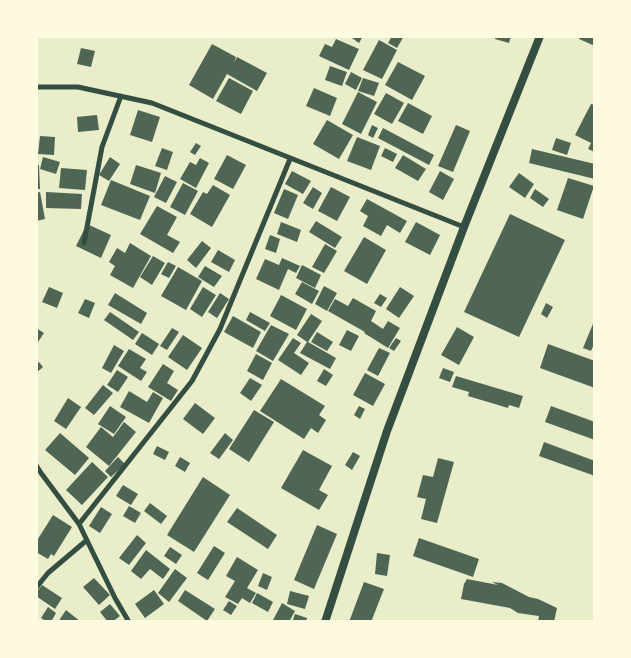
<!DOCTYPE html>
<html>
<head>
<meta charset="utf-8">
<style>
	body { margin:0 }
	#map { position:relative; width:631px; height:658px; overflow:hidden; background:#e9edc9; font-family:Georgia,serif }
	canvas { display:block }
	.frame { position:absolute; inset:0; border:38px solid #fefae0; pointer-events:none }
</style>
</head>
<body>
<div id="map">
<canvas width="631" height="658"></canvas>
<div class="frame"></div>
</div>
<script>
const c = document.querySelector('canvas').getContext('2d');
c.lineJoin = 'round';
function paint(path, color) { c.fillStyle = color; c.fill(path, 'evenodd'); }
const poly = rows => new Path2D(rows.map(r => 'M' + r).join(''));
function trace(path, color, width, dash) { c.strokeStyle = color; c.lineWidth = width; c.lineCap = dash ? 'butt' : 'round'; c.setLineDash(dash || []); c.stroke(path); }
paint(poly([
	[349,36,363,36,359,43],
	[392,36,404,36,397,48,388,43],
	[496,36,511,36,509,43,495,39],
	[580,36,595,36,595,46,579,39],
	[336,39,359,49,349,70,319,56,325,44,332,47],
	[379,40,397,50,382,79,363,70],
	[212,44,236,57,234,63,237,57,267,73,257,91,227,74,213,99,189,85],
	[81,48,95,51,91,67,77,64],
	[398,62,425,76,412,100,385,85],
	[330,66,347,72,342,86,325,80],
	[351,72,362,78,356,90,345,84],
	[229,78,253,91,241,114,216,101],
	[363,78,379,83,374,96,358,91],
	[314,88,337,98,330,116,306,106],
	[358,92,377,102,361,134,342,124],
	[386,93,404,103,392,124,374,114],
	[408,103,432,116,423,134,398,121],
	[591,104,595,105,595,152,588,149,591,143,575,135],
	[138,110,160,117,152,142,130,135],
	[97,115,99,130,78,132,77,117],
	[327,120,353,135,339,159,313,144],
	[372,125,378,128,373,138,368,135],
	[456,125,470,131,453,172,438,166],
	[383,128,434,155,429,165,378,138],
	[40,136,55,137,54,155,38,154],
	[357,137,380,146,371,170,347,161],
	[556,138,571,143,567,155,552,150],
	[196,143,201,146,195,155,190,152],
	[162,148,173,152,167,170,155,166],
	[385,148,397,154,393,162,381,156],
	[532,149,595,164,595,179,529,163],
	[227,155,246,165,233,189,214,179],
	[403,155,426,169,418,181,395,168],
	[43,157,60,162,56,174,40,169],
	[110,157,120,164,109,181,99,175],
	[200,158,209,163,196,188,180,179,190,162,196,165],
	[36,165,39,165,40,189,36,189],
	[136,165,161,173,155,193,130,184],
	[61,168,87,170,85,190,59,188],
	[292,171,311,181,303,194,285,184],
	[440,171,454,179,443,200,429,192],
	[519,173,534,184,525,198,509,187],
	[165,176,177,182,166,203,154,197],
	[568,178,594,186,583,219,557,210],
	[111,180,150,196,140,220,101,205],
	[183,183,198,191,185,215,170,207],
	[213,185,230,195,212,227,190,214,203,192,207,194],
	[313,187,322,193,313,209,303,203],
	[331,187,350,197,337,221,318,211],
	[284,189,298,195,288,219,274,213],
	[535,189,549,199,543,207,530,198],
	[40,192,45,219,36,221,36,193],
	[46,192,82,194,81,209,46,208],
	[367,199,407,221,400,233,387,225,381,236,363,226,368,216,360,211],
	[157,206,177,217,167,235,180,242,173,253,140,234],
	[510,214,565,240,519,337,464,312],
	[316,221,342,237,335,248,309,232],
	[281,222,301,230,297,242,277,234],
	[416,222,440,235,430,255,405,242],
	[87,224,111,235,101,258,76,246],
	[270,235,280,239,276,253,265,249],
	[364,237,386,250,367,284,344,271],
	[202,241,211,248,196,268,187,260],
	[130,243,151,256,133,288,110,275,115,266,109,262,117,248,125,253],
	[325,244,337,251,324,273,312,267],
	[218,250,235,260,229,272,211,262],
	[153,256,165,263,152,285,140,277],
	[282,258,300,266,296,273,288,269,279,290,256,279,265,259,279,265],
	[168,262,176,266,169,278,161,274],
	[302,265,321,275,315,288,296,278],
	[205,266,222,276,214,287,198,277],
	[178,267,202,281,186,310,161,296],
	[302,282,319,291,312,304,295,294],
	[324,286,337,293,327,311,315,304],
	[49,287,63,293,57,308,42,302],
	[203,287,216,295,202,317,190,309],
	[400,287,414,296,399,318,386,309],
	[115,293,147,313,141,324,108,305],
	[220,293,229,299,217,318,208,312],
	[380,294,387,298,381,307,374,303],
	[281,295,307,309,296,330,270,316],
	[353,298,376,311,371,321,383,329,388,321,400,328,388,348,364,333,365,332,328,311,335,299,348,306],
	[85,299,95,303,89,318,78,313],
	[546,303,553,307,547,318,541,314],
	[110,312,139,332,133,340,104,320],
	[250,312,270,323,265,331,246,320],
	[311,314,322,321,308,342,336,358,330,369,300,353,307,342,297,335],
	[233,316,261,332,253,348,224,332],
	[595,319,595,342,591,351,583,348],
	[271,325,289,334,273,361,256,351],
	[457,327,474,337,459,365,441,355],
	[36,328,44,333,36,345],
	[172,328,179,332,167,350,160,346],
	[347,330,359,336,351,351,339,345],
	[317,332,333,342,327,351,311,342],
	[142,333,159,344,152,355,135,344],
	[183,335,202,348,187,370,168,357],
	[293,338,301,343,294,353,309,363,301,375,278,360],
	[396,338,401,341,394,351,389,348],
	[548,344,595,361,595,388,540,368],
	[114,345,124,351,111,373,102,368],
	[379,348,390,353,378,376,367,370],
	[129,349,146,359,140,368,147,372,141,381,118,366],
	[256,354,272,363,263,380,247,371],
	[39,362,43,367,36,373,36,365],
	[163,364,174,371,167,383,178,390,171,401,148,387],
	[443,368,454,372,450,382,439,378],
	[324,369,333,375,326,386,317,381],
	[117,370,128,377,118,392,107,385],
	[365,373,385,384,373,406,353,395],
	[456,376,523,396,519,408,509,405,508,408,468,396,469,392,452,387],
	[250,378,262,385,251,401,240,393],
	[281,379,325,406,319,415,326,420,318,433,311,428,304,439,260,411],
	[103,385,113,393,94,415,85,408],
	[129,391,147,402,153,392,163,398,149,423,120,407],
	[68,398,81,407,66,429,54,421],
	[195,403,215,418,203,434,183,419],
	[110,406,126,417,114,434,98,424],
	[359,406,365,409,360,419,354,415],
	[551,406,595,422,595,440,545,422],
	[254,410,274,422,249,462,229,449],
	[124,422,136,432,109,466,86,447,101,427,113,437],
	[60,433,89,458,75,475,45,450],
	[225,433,233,440,219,459,210,453],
	[544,442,595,461,595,476,539,456],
	[157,446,169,452,165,460,153,454],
	[303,450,332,466,319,490,328,495,319,510,281,488],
	[353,452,360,456,352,470,345,465],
	[118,457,125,464,111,477,105,471],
	[180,457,190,463,185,472,175,466],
	[438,458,454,462,437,523,421,519,426,499,417,497,423,475,433,477],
	[92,462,108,477,82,505,66,490],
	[203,477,230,495,194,552,167,535],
	[123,485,138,494,131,505,116,496],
	[150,503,167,516,161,524,144,511],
	[129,506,141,513,135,523,123,516],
	[101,507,112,514,100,533,89,526],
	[237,508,277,535,268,549,227,522],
	[53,515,72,527,54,556,51,554,48,559,36,552,36,542],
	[317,525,337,534,314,589,294,580],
	[137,535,146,543,129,565,119,558],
	[419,538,479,559,473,577,413,556],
	[214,546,225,553,208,580,197,573],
	[170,547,182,555,176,564,164,556],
	[146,550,170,569,163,579,150,569,141,579,131,571],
	[377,553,390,555,387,576,375,574],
	[237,557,258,570,247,588,256,593,250,603,242,598,238,604,225,597,235,581,226,576],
	[175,569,187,578,169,602,158,593],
	[263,573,272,577,267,590,258,586],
	[94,578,110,595,99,605,83,587],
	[467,579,498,585,492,582,502,583,529,597,538,599,557,608,554,622,538,622,539,616,518,613,510,608,461,599,464,584],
	[364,582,384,589,371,622,349,622],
	[42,585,62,598,55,609,36,596,36,593],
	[154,590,164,604,145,618,135,604],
	[185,590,215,609,207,621,178,601],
	[290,591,309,596,305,609,287,604],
	[257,593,273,602,268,612,252,603],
	[229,601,237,606,231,615,223,610],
	[282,603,295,611,289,622,272,622],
	[110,604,120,616,112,622,108,622,100,612],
	[48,607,56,613,51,622,47,622,41,618],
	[66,610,81,622,58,622],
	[295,614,307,618,306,622,292,622]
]), '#4f6655');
trace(poly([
	[36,87,78,87,152,103,464,227],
	[84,243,102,147,121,96],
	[36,465,41,473,79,524,115,598,129,622],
	[79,524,192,381,220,329,290,159],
	[36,588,48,573,87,540]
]), '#344e41', 5);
trace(poly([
	[325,622,387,431,464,227,540,36]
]), '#344e41', 8);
</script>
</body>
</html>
